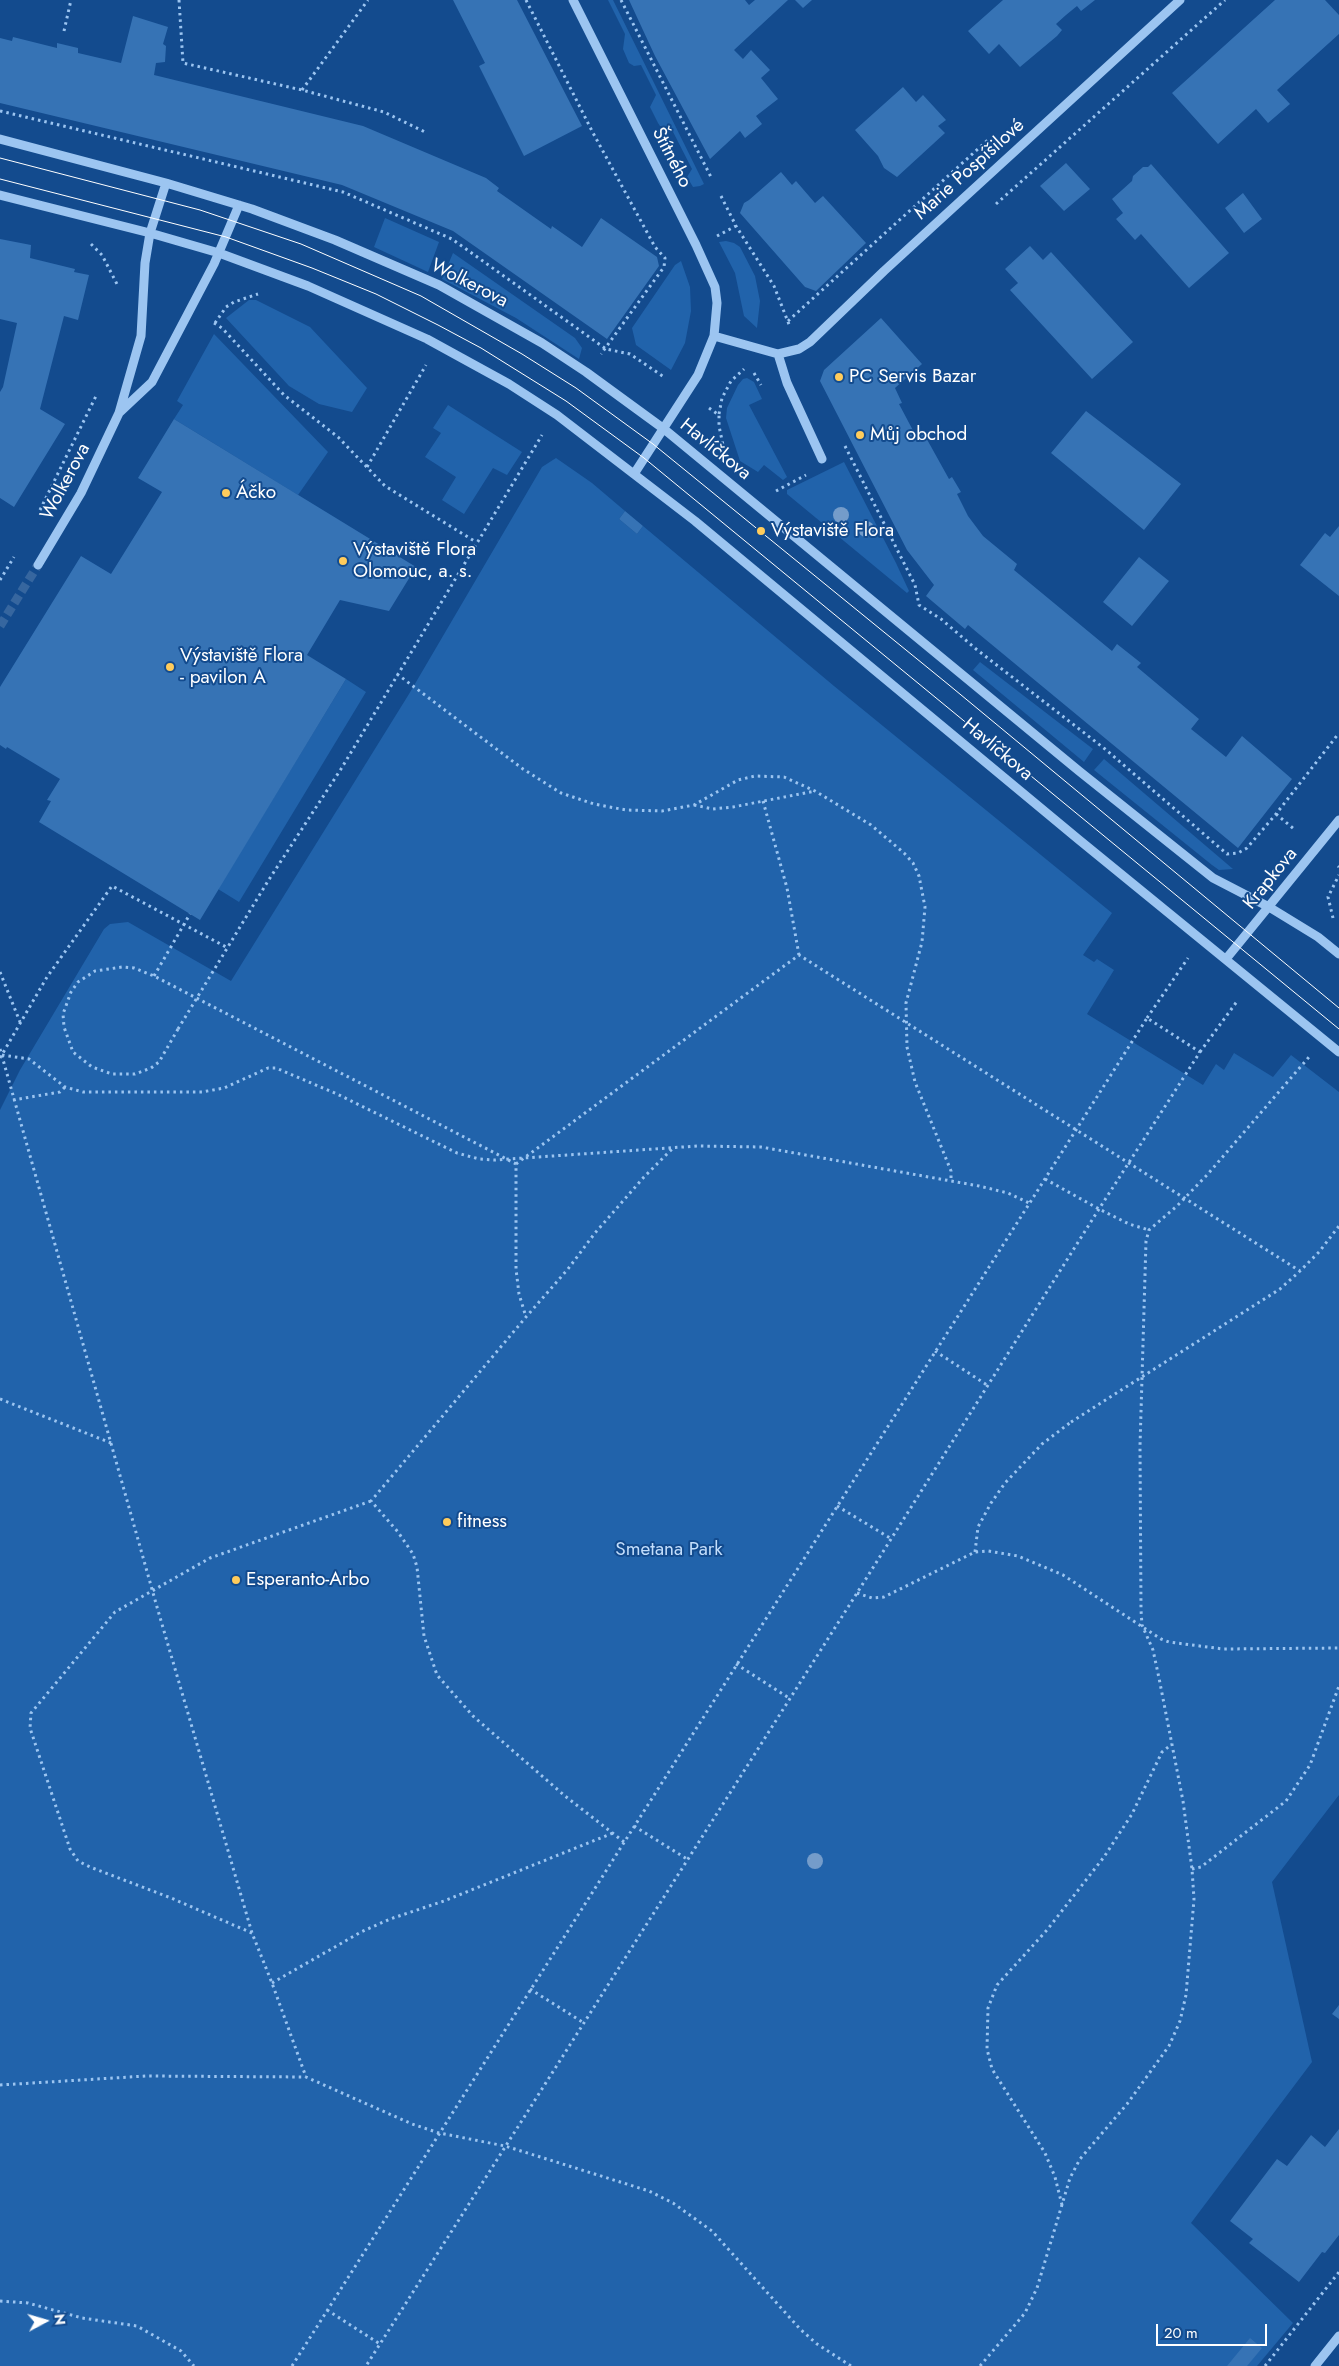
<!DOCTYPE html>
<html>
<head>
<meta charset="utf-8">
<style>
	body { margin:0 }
	#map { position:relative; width:1339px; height:2366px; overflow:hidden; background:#134b8e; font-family:Jost,sans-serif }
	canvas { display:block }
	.north { position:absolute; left:20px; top:2296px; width:50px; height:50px; -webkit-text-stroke:4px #134b8e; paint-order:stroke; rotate:84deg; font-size:14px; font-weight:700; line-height:20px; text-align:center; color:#fff }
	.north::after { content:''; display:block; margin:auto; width:18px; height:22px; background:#fff; clip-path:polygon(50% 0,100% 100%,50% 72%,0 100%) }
	.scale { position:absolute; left:1156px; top:2324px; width:111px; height:22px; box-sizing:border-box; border:2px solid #fff; border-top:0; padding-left:6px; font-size:15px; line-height:18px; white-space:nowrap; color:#fff; -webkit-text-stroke:4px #134b8e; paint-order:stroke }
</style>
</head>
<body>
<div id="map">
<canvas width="1339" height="2366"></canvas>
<div class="north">N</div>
<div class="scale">20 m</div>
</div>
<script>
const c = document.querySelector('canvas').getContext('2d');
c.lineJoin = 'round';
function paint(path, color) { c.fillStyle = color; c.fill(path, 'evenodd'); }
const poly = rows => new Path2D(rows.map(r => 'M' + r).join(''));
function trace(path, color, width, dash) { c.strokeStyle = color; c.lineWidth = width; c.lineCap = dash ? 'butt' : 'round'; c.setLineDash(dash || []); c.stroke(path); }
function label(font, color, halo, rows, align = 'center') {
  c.font = font + ' Jost,sans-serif'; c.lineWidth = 4; c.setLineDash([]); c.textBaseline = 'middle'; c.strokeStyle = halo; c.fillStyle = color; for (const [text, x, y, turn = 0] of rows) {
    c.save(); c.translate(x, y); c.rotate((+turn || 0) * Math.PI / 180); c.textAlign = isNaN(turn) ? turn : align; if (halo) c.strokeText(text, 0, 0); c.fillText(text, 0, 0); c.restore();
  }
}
paint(poly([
	[608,0,613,0,704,184,700,186,693,187,687,177,692,169,670,126,660,126,658,123,650,107,656,95,641,65,634,66,629,63,623,49,625,34],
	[385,218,439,242,428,272,374,247],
	[726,241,734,243,740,247,755,276,760,301,757,328,744,316,735,273,719,242],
	[453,253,575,338,582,348,579,359,516,318,442,279],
	[681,261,690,287,691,311,685,343,671,370,636,345,632,328,675,265],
	[249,300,256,300,310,327,367,388,352,412,319,404,289,386,226,318],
	[214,334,328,452,298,495,174,419,183,405,177,401],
	[747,378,754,382,762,399,749,405,787,477,783,480,764,465,758,472,740,461,726,418,727,408,738,385,743,379],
	[448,405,522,452,507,475,493,468,464,514,442,500,456,477,425,457,441,433,433,428],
	[556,458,592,483,625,511,619,519,637,534,643,526,834,686,1112,913,1083,955,1094,962,1097,959,1114,970,1087,1014,1203,1085,1216,1064,1224,1070,1234,1053,1273,1077,1291,1055,1339,1092,1339,1795,1272,1882,1312,2062,1191,2223,1293,2323,1257,2366,0,2366,0,1110,20,1070,104,929,110,924,128,922,231,981,409,694,542,467],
	[844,462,896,563,909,591,907,593,787,494,787,490],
	[980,662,1093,749,1084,762,973,670],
	[346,679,366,692,239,902,218,889],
	[1104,759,1233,869,1219,870,1212,865,1094,770]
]), '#2163ab');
paint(poly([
	[453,0,517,0,582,126,524,156,479,66,485,63],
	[629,0,745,0,749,5,755,0,788,0,734,50,743,59,751,50,770,70,761,78,778,99,756,116,762,124,745,138,740,131,710,159,655,56],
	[795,0,812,0,803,8],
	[1003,0,1095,0,1081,11,1077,6,1066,15,1056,24,1062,30,1057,36,1020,67,999,44,989,54,968,31],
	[1275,0,1325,0,1339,15,1339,34,1277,90,1290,104,1268,123,1256,109,1218,144,1172,93],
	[133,16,168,27,163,44,166,46,165,62,156,63,154,75,363,126,486,178,499,188,497,191,551,229,552,226,582,247,601,218,657,257,659,266,607,339,453,231,342,185,0,103,0,38,12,41,13,37,57,48,57,43,78,48,78,53,121,63],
	[903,87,916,102,923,95,946,120,938,126,945,133,897,177,884,168,878,156,855,130],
	[1066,163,1090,189,1064,211,1040,186],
	[1151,164,1229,253,1189,288,1141,234,1135,240,1116,219,1123,213,1112,199,1132,181,1133,176,1143,167,1148,167],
	[781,172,792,185,796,181,815,203,823,196,866,243,816,291,805,287,740,213,744,203,749,200],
	[1243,193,1262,219,1244,233,1225,208],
	[0,239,31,245,30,258,75,269,74,272,89,275,78,320,64,316,40,409,65,424,14,507,0,498,0,392,3,387,17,323,0,319],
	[1030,246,1043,260,1051,252,1133,342,1092,379,1010,290,1018,283,1005,269],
	[881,318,922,364,895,388,902,403,899,404,917,438,924,434,949,479,952,477,961,492,957,494,968,516,983,536,1017,564,1014,570,1112,651,1117,644,1141,663,1137,667,1199,719,1191,729,1226,757,1242,736,1292,779,1238,848,968,625,965,629,926,596,934,585,907,550,820,381,824,370],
	[1086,411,1181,484,1144,530,1051,453],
	[174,419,416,567,389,611,340,600,307,655,346,679,200,920,39,822,51,801,47,800,60,779,7,747,6,749,0,745,0,687,81,556,111,574,162,492,138,478],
	[625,511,643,526,637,534,619,519],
	[1339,526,1339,596,1300,565,1325,533,1330,537],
	[1139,557,1169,581,1132,626,1103,602],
	[1339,2005,1339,2019,1332,2014],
	[1339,2129,1339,2235,1325,2253,1322,2252,1299,2282,1249,2243,1253,2239,1230,2221,1277,2159,1287,2166,1311,2135,1325,2147],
	[1250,2338,1262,2348,1247,2366,1227,2366]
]), '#3673b5');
trace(poly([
	[0,626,38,565]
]), '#36669f', 9, [9, 4.5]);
trace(poly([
	[179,0,183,63,302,90,384,112,427,133],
	[526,0,592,131,655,247,665,258,664,267,601,354],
	[621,0,712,179],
	[64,31,71,0],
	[302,90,368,0],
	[0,111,343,192,452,239,606,349,630,354,664,377],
	[721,196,736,226,774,286,790,327],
	[996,204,1225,0],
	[717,236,736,226],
	[91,244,102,255,118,286],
	[788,321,990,138],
	[214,323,222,328,284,395,338,437,385,486,476,542],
	[215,323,226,307,234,302,258,294],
	[754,373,761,385],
	[709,408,719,415,719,426,723,445],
	[719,414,722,398,731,381,744,369],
	[845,446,915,585,919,605,941,619,976,649,1105,749,1227,854,1238,853,1247,848,1276,814,1339,733],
	[367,467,426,365],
	[776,491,806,475],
	[40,510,97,394],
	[0,580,14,557],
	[397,674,523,769,561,793,594,804,626,810,662,811,694,805,738,780,755,776,784,777,815,791,871,825,904,853,913,863,919,876,925,907,922,942,906,1003,907,1047,915,1082,951,1171,951,1180],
	[763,801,787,888,799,955],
	[694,805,713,809,733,807,815,791],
	[1276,814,1294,829],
	[1338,866,1339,867],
	[1333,918,1328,897,1339,875],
	[0,972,20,1022],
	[1147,1018,1188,958],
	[178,1029,268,881,341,769,542,435],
	[0,1049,157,1607,252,1933,272,1983,306,2077],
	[1200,1052,1238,1000],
	[2,1055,29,1059,65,1087,83,1092,202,1092,224,1088,268,1068,276,1068,337,1094,457,1153,479,1159,495,1160,697,1146,761,1147,979,1186,1008,1193,1029,1203],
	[0,1058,47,977,112,886,228,948],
	[13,1100,60,1092,65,1087],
	[1045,1179,1099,1209,1129,1224,1149,1230],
	[516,1240,516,1269,519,1294,526,1317],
	[935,1351,987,1385],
	[0,1399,111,1443],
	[837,1506,890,1538],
	[975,1552,978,1527,991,1503,1005,1483,1042,1444,1071,1422],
	[857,1593,872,1598,884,1597,975,1552,988,1551,1018,1556,1063,1575,1161,1639,1169,1642,1223,1649,1339,1648],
	[736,1664,789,1698],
	[634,1826,687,1859],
	[624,1842,565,1796,473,1716,437,1675,424,1636,417,1567,413,1554,398,1532,371,1501,526,1317,568,1269,595,1233,644,1177,672,1149],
	[1192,1869,1201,1867,1286,1801,1310,1765,1339,1686],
	[252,1933,171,1898,90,1867,78,1861,70,1849,30,1728,31,1713,115,1612,210,1558,371,1501],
	[272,1983,361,1932,390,1919,444,1901,613,1833],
	[530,1989,584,2023],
	[0,2085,146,2076,306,2077,412,2124,439,2133,505,2146,649,2191,673,2203,712,2231,800,2329,817,2344,851,2366],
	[1062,2205,1055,2177,1045,2153,992,2069,987,2049,988,2008,997,1985,1047,1930,1104,1857,1132,1814,1162,1752,1172,1744],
	[0,2301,28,2303,82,2318,137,2326,181,2351,194,2366],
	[327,2310,380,2344],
	[292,2366,1147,1018,1200,1052,1099,1209,857,1593,366,2366],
	[980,2366,1025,2313,1037,2288,1070,2178,1080,2159,1127,2104,1169,2046,1180,2021,1186,1995,1194,1899,1192,1869,1183,1801,1159,1678,1153,1650,1142,1625,1141,1610,1140,1446,1146,1241,1149,1230,1177,1206,1207,1175,1309,1057],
	[1265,2366,1339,2272]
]), '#9cc5f1', 3, [2.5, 4]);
trace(poly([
	[573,0,696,245,715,287,717,303,714,336,698,375,634,474],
	[0,139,166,183,252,209,335,240,439,285,542,343,586,372,664,429,1079,771,1213,878,1269,907,1318,937,1339,954],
	[0,195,150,233,219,253,308,286,427,339,509,384,557,415,695,521,1078,839,1339,1052],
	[714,336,778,354,799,349,810,342,884,271,1180,0],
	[778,354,787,383,822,459],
	[119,413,152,382,214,264,239,205],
	[38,565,81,493,119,413,141,336,145,263,150,233,166,183],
	[1226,959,1339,820],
	[1315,2366,1339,2336]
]), '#9cc5f1', 9);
trace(poly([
	[0,158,200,210,301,244,421,296,522,354,576,388,653,444,949,685,1339,1008],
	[0,179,226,237,312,268,376,294,438,325,481,348,566,401,644,458,1339,1029]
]), '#fff', 1);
trace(poly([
	[154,976,190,914],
	[178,1029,159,1062,151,1068,135,1074,112,1074,92,1067,73,1052,64,1027,63,1014,71,992,78,982,95,971,122,967,134,968,154,976,516,1164,516,1240],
	[516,1164,799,955,1300,1271,1319,1252,1339,1226],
	[1071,1422,1280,1289,1300,1271]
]), '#9cc5f1', 3, [2.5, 4]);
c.fillStyle = '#749cca';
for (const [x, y] of [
	[841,515],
	[866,529],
	[815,1861]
]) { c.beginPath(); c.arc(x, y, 8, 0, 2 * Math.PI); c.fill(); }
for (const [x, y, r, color] of [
	[839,377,5,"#ffcc5c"],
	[860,435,5,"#ffcc5c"],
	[226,493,5,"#ffcc5c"],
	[761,531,5,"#ffcc5c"],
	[343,561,5,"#ffcc5c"],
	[170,667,5,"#ffcc5c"],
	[447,1522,5,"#ffcc5c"],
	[236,1580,5,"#ffcc5c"]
]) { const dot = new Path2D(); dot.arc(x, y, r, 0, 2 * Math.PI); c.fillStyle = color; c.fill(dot); trace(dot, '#134b8e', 2); }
label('19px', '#fff', '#134b8e', [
	["Štítného",671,158,63],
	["Marie Pospíšilové",970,170,-42],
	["Wolkerova",469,284,27],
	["Havlíčkova",715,450,39],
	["Wolkerova",66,482,-62],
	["Havlíčkova",997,750,40],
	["Krapkova",1271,879,-51]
]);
label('19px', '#fff', '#134b8e', [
	["PC Servis Bazar",849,377],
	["Můj obchod",870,435],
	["Áčko",236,493],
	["Výstaviště Flora",771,531],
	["Výstaviště Flora",353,550],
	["Olomouc, a. s.",353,572],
	["Výstaviště Flora",180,656],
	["- pavilon A",180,678],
	["fitness",457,1522],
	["Esperanto-Arbo",246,1580]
], 'left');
label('19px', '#c3defc', '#134b8e', [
	["Smetana Park",669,1550]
]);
</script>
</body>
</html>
